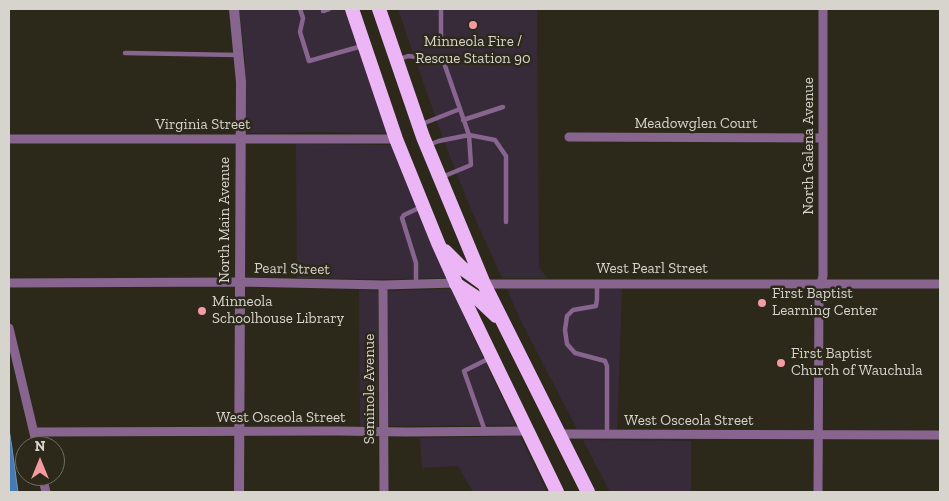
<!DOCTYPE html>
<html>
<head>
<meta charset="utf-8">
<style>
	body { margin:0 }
	#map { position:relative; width:949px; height:501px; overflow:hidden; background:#2c291b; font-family:"Zilla Slab",serif }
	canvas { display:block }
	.frame { position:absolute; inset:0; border:10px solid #d6d4cc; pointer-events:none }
	.north { position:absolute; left:15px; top:436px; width:50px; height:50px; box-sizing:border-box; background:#2c291b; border:1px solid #706d62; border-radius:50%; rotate:0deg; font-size:14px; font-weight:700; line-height:20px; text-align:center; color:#d6d4cc }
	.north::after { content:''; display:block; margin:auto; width:18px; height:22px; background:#f49aa3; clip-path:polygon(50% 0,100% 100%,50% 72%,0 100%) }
</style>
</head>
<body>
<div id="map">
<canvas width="949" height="501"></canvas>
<div class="frame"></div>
<div class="north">N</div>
</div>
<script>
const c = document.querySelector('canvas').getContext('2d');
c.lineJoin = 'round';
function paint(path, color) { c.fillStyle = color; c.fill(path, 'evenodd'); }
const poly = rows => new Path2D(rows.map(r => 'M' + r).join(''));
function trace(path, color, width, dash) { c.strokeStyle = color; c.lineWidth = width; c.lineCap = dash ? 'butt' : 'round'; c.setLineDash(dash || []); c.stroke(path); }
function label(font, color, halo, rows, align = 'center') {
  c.font = font + ' "Zilla Slab",serif'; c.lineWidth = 5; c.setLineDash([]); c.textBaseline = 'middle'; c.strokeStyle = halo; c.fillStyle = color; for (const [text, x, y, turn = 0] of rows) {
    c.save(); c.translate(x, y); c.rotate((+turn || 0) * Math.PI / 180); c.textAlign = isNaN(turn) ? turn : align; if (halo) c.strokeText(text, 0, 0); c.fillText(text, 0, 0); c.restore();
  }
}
paint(poly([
	[239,9,344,9,389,133,319,132,246,133,245,58],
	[398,9,537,9,539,267,547,278,502,278,470,207,443,139],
	[296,144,393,145,446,278,383,279,297,278],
	[451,289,515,425,388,426,388,291],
	[507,289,622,289,617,429,577,429,522,323],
	[359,290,378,291,378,426,360,426],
	[520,436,547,492,473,492,458,466,422,468,420,438],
	[583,440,691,441,691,492,610,492]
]), '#382b39');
const water = poly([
	[9,429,12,448,18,492,9,492,9,429]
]);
paint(water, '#467ab4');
trace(water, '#7195bb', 1);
trace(poly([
	[300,9,303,18,300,32,309,61,362,46],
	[441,9,441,38],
	[323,11,329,9],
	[125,53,238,55],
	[400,59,408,56,443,60,469,135,471,165,442,177],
	[463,120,503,107],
	[422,124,460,109],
	[428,145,439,141,469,135,495,140,506,156,506,222],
	[597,283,597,299,596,306,573,310,567,316,565,330,567,344,575,353,605,361,607,366,607,434],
	[416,284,416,263,402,218,404,215,421,207],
	[485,431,464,371,490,358]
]), '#87658e', 4.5);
trace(poly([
	[569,137,823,138],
	[9,139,396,139],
	[9,283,239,282,383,285,456,283],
	[484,284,940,284],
	[383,285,384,492],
	[9,328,37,446],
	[34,432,336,431,407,432,527,431],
	[558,434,940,435],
	[42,476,46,492],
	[818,492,819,290,823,276,823,9]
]), '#87658e', 9);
trace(poly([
	[234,9,241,82,239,492]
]), '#87658e', 10);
trace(poly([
	[352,9,396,139,438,243,456,283,557,492],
	[379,9,423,137,484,284,588,492],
	[445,251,462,268,484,284],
	[456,284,477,298,496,316]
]), '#ecb6f6', 14);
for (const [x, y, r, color] of [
	[473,25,5,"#f49aa3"],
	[762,303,5,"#f49aa3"],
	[202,311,5,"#f49aa3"],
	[781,363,5,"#f49aa3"]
]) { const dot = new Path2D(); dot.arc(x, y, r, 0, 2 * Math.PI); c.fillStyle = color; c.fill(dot); trace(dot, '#2c291b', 2); }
label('15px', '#d6d4cc', '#2c291b', [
	["Minneola Fire /",473,42,"center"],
	["Rescue Station 90",473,59,"center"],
	["First Baptist",772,294],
	["Learning Center",772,311],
	["Minneola",212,302],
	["Schoolhouse Library",212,319],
	["First Baptist",791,354],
	["Church of Wauchula",791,371]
], 'left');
label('15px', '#d6d4cc', '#2c291b', [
	["Meadowglen Court",696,124],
	["Virginia Street",203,125],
	["North Galena Avenue",809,146,-90],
	["North Main Avenue",225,220,-90],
	["Pearl Street",292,269,1],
	["West Pearl Street",652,269],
	["Seminole Avenue",370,389,-90],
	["West Osceola Street",281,418],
	["West Osceola Street",689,421]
]);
</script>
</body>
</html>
